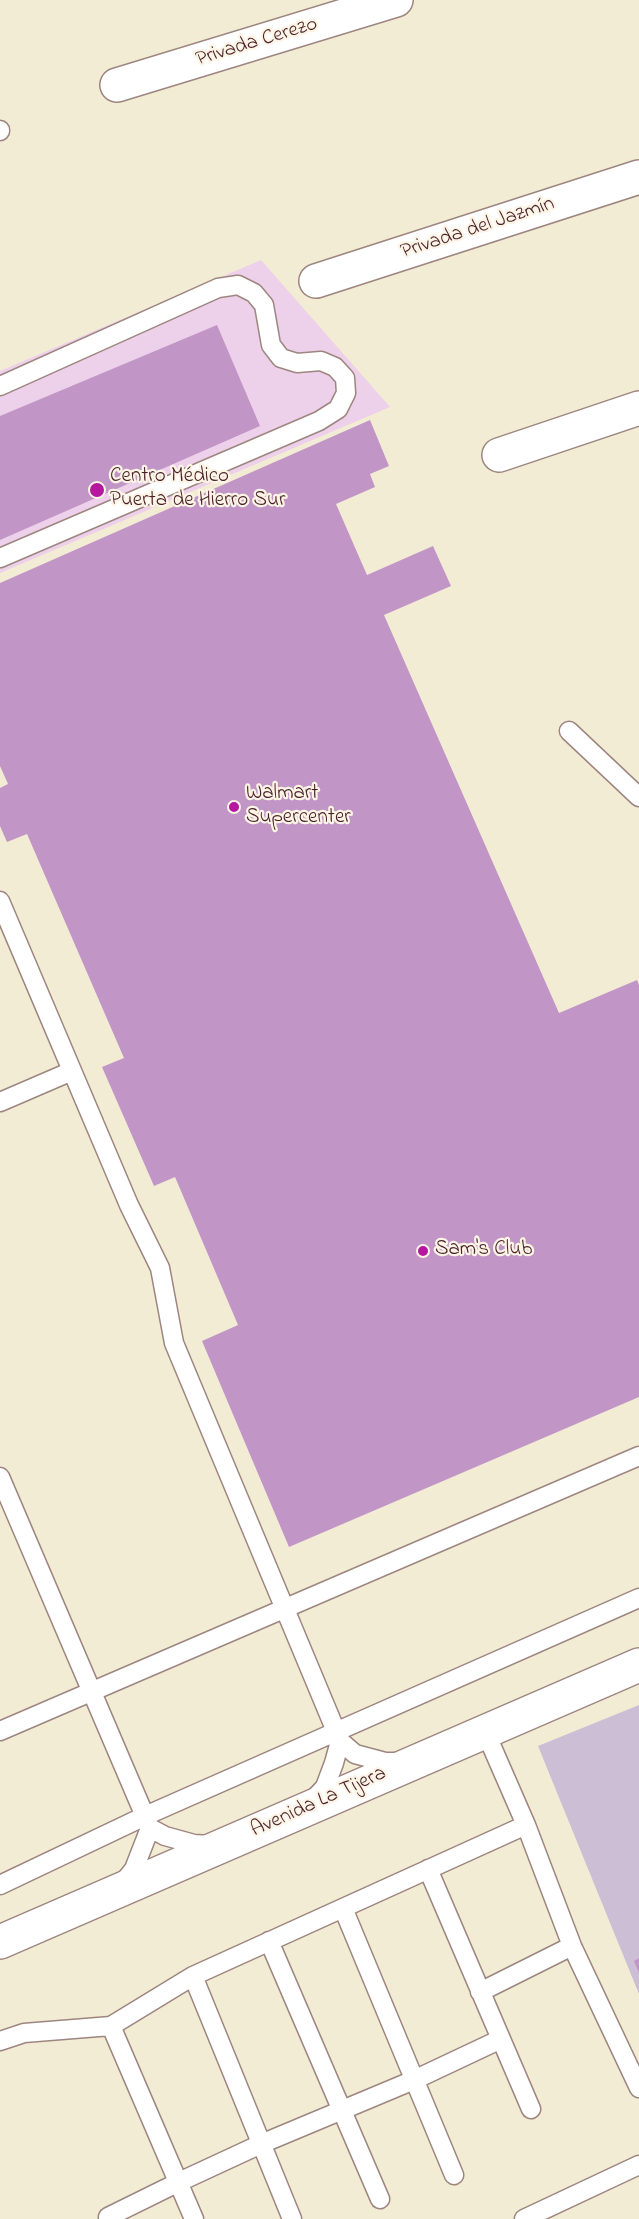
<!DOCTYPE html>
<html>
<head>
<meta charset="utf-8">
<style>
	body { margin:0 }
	canvas { display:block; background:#f3ecd4 }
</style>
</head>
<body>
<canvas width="639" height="2219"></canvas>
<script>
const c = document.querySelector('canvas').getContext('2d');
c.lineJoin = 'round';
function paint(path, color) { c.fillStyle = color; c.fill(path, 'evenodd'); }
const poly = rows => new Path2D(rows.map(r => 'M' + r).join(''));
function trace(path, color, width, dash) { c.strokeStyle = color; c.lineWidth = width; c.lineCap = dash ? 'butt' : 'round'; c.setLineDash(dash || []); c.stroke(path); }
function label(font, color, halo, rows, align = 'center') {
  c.font = font + ' "Indie Flower",sans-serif'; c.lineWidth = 4.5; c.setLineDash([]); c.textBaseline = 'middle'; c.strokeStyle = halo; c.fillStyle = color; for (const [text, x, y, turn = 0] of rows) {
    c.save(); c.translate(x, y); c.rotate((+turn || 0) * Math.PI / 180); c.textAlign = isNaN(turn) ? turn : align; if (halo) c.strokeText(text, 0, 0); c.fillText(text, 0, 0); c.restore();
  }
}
paint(poly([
	[261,260,390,407,0,573,0,371]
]), '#edd0e9');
paint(poly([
	[639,1705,639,1994,538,1746]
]), '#ccbed4');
paint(poly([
	[217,325,260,426,0,540,0,416],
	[370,420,389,466,370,474,375,487,336,504,367,575,433,546,451,586,384,615,559,1013,637,980,639,985,639,1397,289,1547,202,1341,238,1325,175,1177,154,1186,102,1067,124,1058,27,834,7,842,0,826,0,788,8,784,0,766,0,583],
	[639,1958,639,1973,634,1961]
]), '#c196c7');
const service = poly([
	[0,130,0,131],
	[0,386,218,288,238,285,254,293,264,305,271,345,281,358,297,363,321,361,335,367,345,378,346,393,338,409,319,421,0,558],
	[569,731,639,797],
	[0,901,129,1205,160,1268,174,1343,340,1741,355,1754,385,1762,402,1762],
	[0,1102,72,1071],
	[0,1477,150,1828,134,1869,122,1884],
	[0,1731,639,1456],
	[485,1731,526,1825,572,1946,639,2088],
	[312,1801,325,1787,334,1763,340,1741],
	[150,1828,165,1836,194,1844,211,1845],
	[428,1869,531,2109],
	[0,1885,145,1816,639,1598],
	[343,1908,454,2175],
	[269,1941,380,2199],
	[193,1976,292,2219],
	[480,1992,572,1946],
	[111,2026,194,2219],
	[0,2041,24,2033,111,2026,193,1976,526,1825],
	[109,2219,108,2217,179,2182,261,2144,414,2080,501,2039],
	[524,2219,639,2165]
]);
const minor = poly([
	[117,85,396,0],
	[316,281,639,177],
	[499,455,639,408]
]);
const secondary = poly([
	[0,1942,639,1665]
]);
trace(service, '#9e8680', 21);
trace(minor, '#9e8680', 36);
trace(secondary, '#9e8680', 36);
trace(service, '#fff', 18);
trace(minor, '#fff', 33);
trace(secondary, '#fff', 33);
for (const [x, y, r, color] of [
	[97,490,8,"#b5179e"],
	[234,807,6,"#b5179e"],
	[423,1251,6,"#b5179e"]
]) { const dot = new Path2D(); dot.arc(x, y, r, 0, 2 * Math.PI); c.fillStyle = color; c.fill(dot); trace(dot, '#fcf5e5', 2); }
label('21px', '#4a1f2b', '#fcf5e5', [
	["Privada Cerezo",257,43,-17],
	["Privada del Jazmín",478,229,-18],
	["Avenida La Tijera",319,1803,-24]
]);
label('21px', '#4a1f2b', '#fcf5e5', [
	["Centro Médico",110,478],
	["Puerta de Hierro Sur",110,502],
	["Walmart",246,795],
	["Supercenter",246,819],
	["Sam's Club",435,1251]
], 'left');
</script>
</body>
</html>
